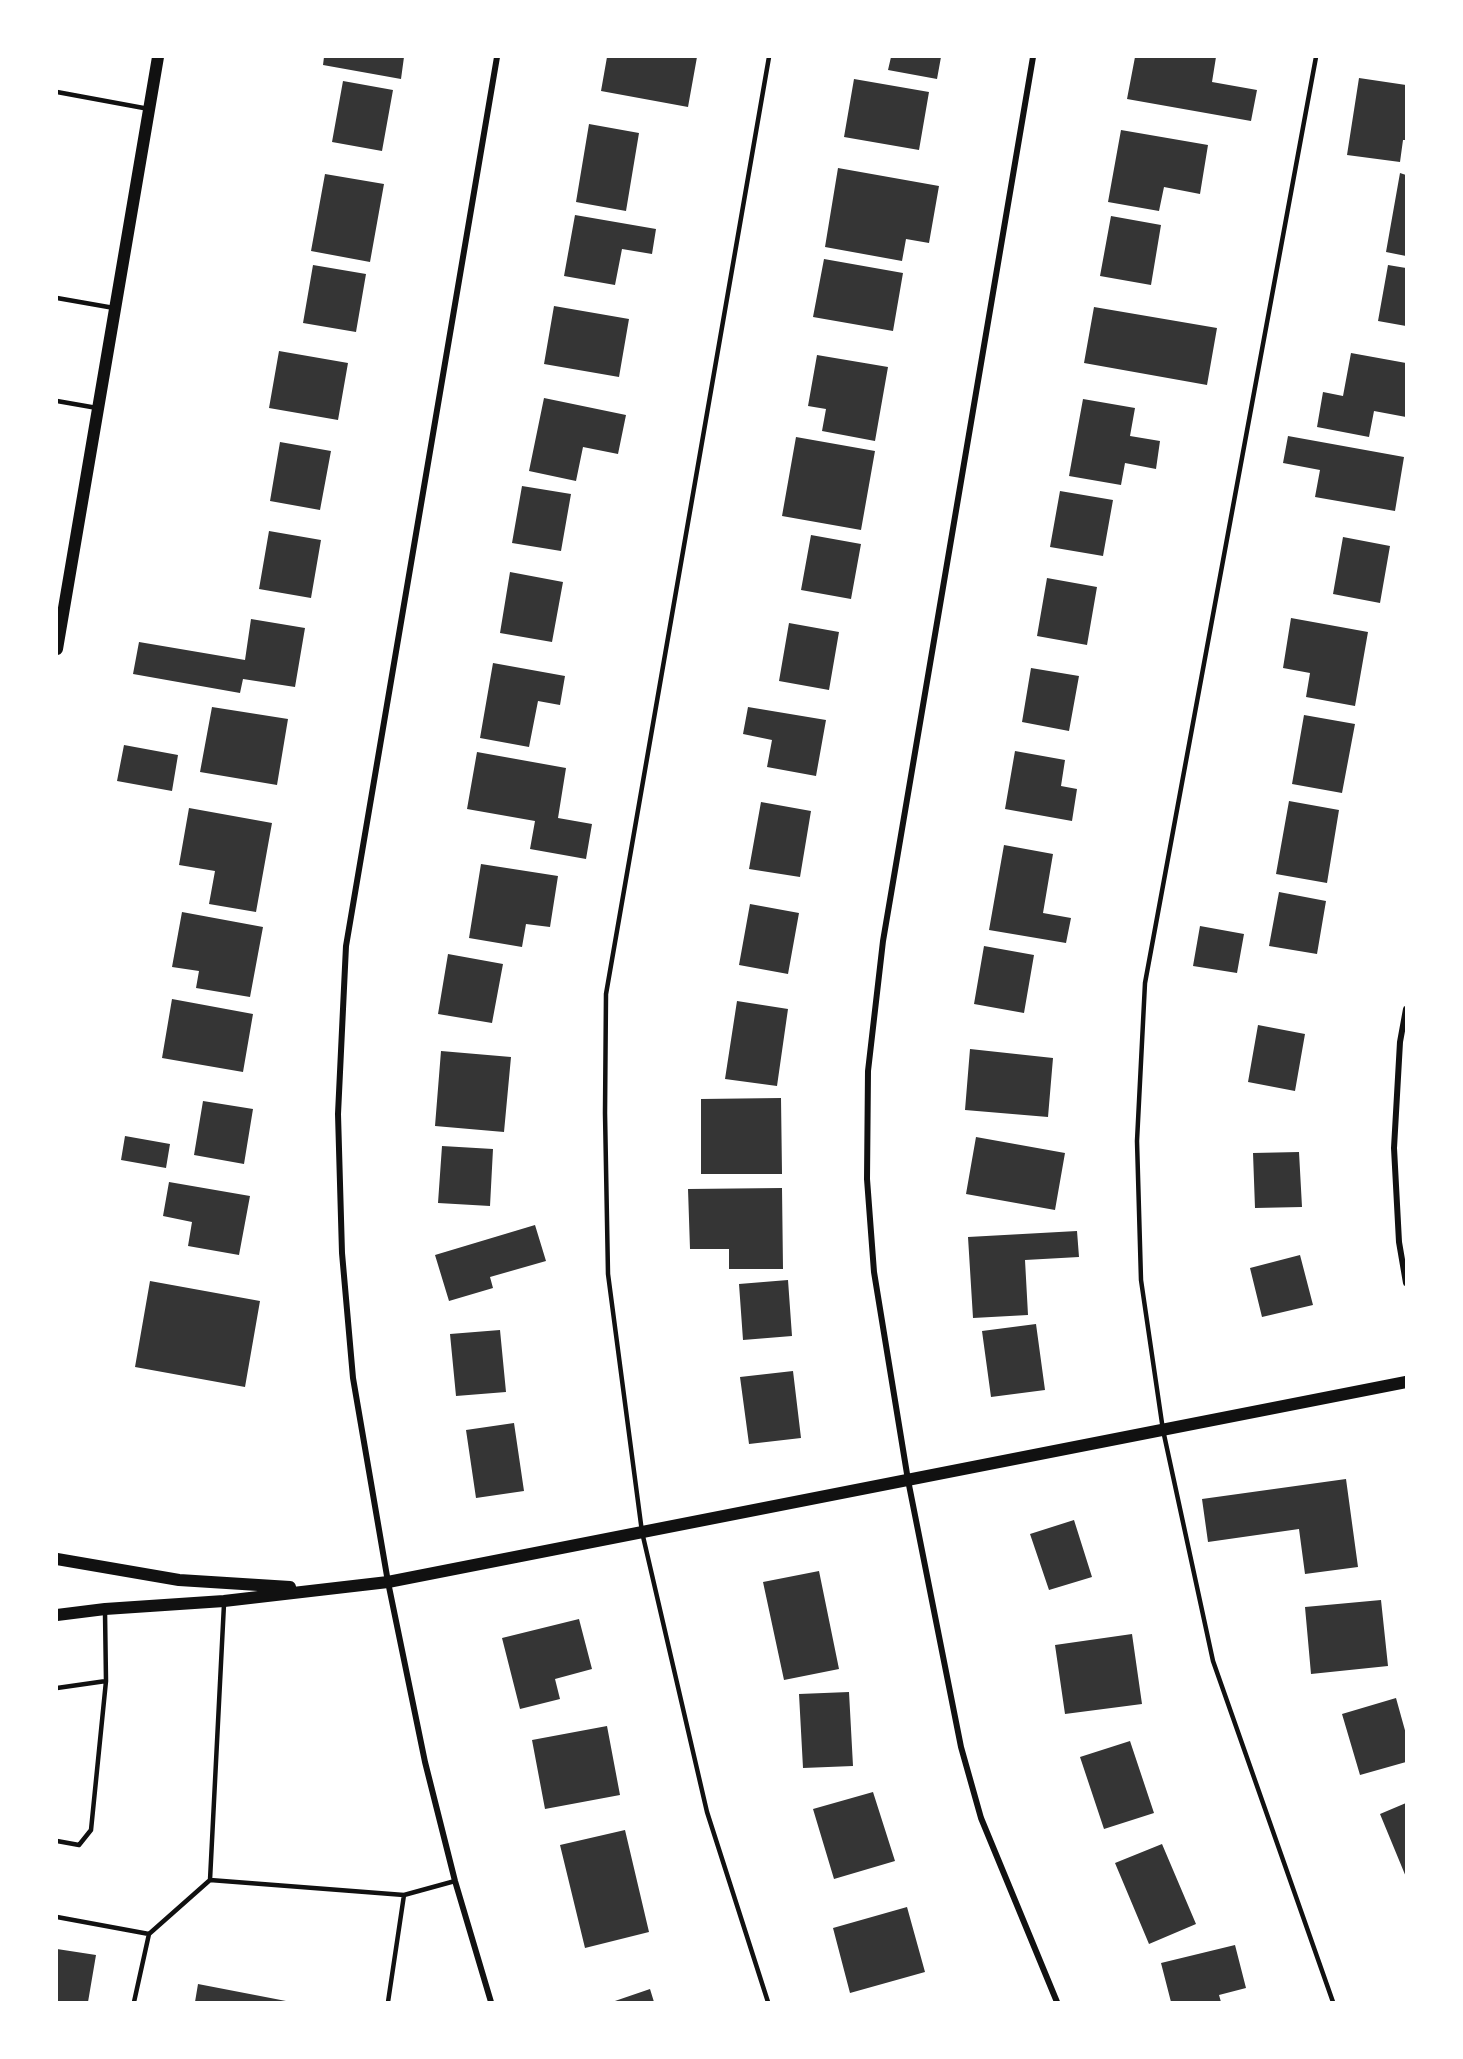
<!DOCTYPE html>
<html>
<head>
<meta charset="utf-8">
<style>
	body { margin:0 }
	#map { position:relative; width:1463px; height:2059px; overflow:hidden; background:#fff; font-family:"Golos Text",sans-serif }
	canvas { display:block }
	.frame { position:absolute; inset:0; border:58px solid #fff; pointer-events:none }
</style>
</head>
<body>
<div id="map">
<canvas width="1463" height="2059"></canvas>
<div class="frame"></div>
</div>
<script>
const c = document.querySelector('canvas').getContext('2d');
c.lineJoin = 'round';
function paint(path, color) { c.fillStyle = color; c.fill(path, 'evenodd'); }
const poly = rows => new Path2D(rows.map(r => 'M' + r).join(''));
function trace(path, color, width, dash) { c.strokeStyle = color; c.lineWidth = width; c.lineCap = dash ? 'butt' : 'round'; c.setLineDash(dash || []); c.stroke(path); }
paint(poly([
	[324,57,404,57,401,79,323,65],
	[607,57,697,57,688,107,601,91],
	[891,57,941,57,937,79,888,70],
	[1135,57,1216,57,1212,82,1257,90,1251,121,1127,99],
	[1359,78,1406,85,1406,140,1403,140,1400,162,1347,155],
	[854,79,929,92,919,150,844,137],
	[343,81,393,90,382,151,332,142],
	[589,124,639,133,626,211,576,202],
	[1121,130,1208,145,1200,194,1164,187,1159,211,1108,202],
	[838,168,939,186,929,243,906,239,902,261,825,247],
	[1400,173,1406,175,1406,256,1386,252],
	[325,174,384,184,370,262,311,251],
	[575,215,656,229,652,254,622,249,615,285,564,276],
	[1111,216,1161,225,1151,285,1100,276],
	[824,259,903,273,893,331,813,317],
	[313,265,366,274,356,332,303,323],
	[1388,265,1406,268,1406,326,1378,321],
	[554,306,629,319,619,377,544,364],
	[1094,307,1217,328,1207,385,1084,363],
	[279,351,348,363,338,420,269,408],
	[1351,353,1406,363,1406,417,1374,411,1369,437,1317,427,1323,392,1343,396],
	[817,355,888,367,875,441,822,431,826,409,808,406],
	[544,398,626,415,618,454,583,447,576,481,529,471],
	[1083,399,1135,408,1130,436,1160,441,1156,469,1125,463,1121,485,1069,476],
	[1288,436,1404,457,1395,511,1315,497,1320,470,1283,463],
	[796,437,875,451,861,530,782,516],
	[280,442,331,451,320,510,270,501],
	[522,486,571,494,561,551,512,543],
	[1060,491,1113,500,1103,556,1050,547],
	[269,531,321,540,311,598,259,589],
	[811,535,861,544,851,599,801,590],
	[1343,537,1390,546,1380,603,1333,594],
	[510,572,563,582,552,642,500,633],
	[1047,578,1097,587,1087,645,1037,636],
	[1291,618,1368,632,1355,706,1306,697,1310,673,1283,668],
	[251,619,305,628,295,687,243,679,240,693,133,674,139,642,245,660],
	[789,623,839,632,829,690,779,681],
	[493,663,565,676,560,705,538,701,529,747,480,738],
	[1031,668,1079,676,1069,731,1022,722],
	[212,707,288,719,277,785,200,772],
	[748,707,826,720,816,776,767,767,772,740,743,734],
	[1304,715,1355,724,1342,793,1292,784],
	[124,745,178,755,172,791,117,781],
	[1015,751,1065,760,1061,786,1077,789,1072,821,1005,809],
	[477,752,566,768,558,818,592,824,586,859,530,849,535,821,467,809],
	[1289,801,1339,810,1327,883,1276,874],
	[761,802,811,811,800,877,749,869],
	[189,808,272,823,256,912,209,904,215,871,179,865],
	[1004,845,1053,854,1043,913,1071,918,1066,943,989,930],
	[481,864,558,876,550,927,526,924,522,947,469,938],
	[1279,892,1326,901,1317,954,1269,946],
	[750,904,799,913,788,974,739,965],
	[182,912,263,927,250,997,196,988,199,971,172,967],
	[1200,926,1244,934,1237,973,1193,966],
	[984,946,1034,955,1024,1013,974,1004],
	[448,954,503,964,492,1023,438,1014],
	[172,999,253,1014,243,1072,162,1058],
	[737,1001,788,1009,777,1086,725,1079],
	[1258,1025,1305,1034,1295,1091,1248,1082],
	[970,1049,1053,1058,1048,1117,965,1110],
	[441,1051,511,1057,504,1132,435,1126],
	[781,1098,782,1174,701,1174,701,1099],
	[203,1101,253,1109,244,1164,194,1155],
	[125,1136,170,1144,166,1168,121,1160],
	[976,1137,1065,1153,1055,1210,966,1194],
	[442,1146,493,1149,490,1206,438,1203],
	[1299,1152,1302,1207,1255,1208,1253,1153],
	[169,1182,250,1196,239,1255,188,1246,192,1222,163,1216],
	[782,1188,783,1269,729,1269,729,1249,690,1249,688,1189],
	[535,1225,546,1261,490,1277,493,1288,449,1301,435,1255],
	[1077,1231,1079,1257,1025,1260,1028,1315,973,1318,968,1237],
	[1300,1255,1313,1305,1262,1317,1250,1268],
	[788,1280,792,1336,743,1340,739,1284],
	[150,1281,260,1301,245,1387,135,1367],
	[1036,1324,1045,1390,991,1397,982,1331],
	[500,1330,506,1392,456,1396,450,1334],
	[793,1371,801,1438,749,1444,740,1377],
	[514,1423,524,1491,476,1498,466,1430],
	[1346,1479,1358,1567,1305,1574,1299,1529,1208,1542,1202,1499],
	[1074,1520,1092,1577,1049,1590,1030,1534],
	[819,1571,839,1669,784,1680,763,1582],
	[1381,1600,1388,1666,1311,1674,1305,1607],
	[579,1619,592,1669,555,1679,560,1699,520,1709,502,1638],
	[1132,1634,1142,1704,1065,1714,1055,1645],
	[849,1692,853,1766,803,1768,799,1694],
	[1396,1698,1406,1734,1406,1762,1360,1775,1342,1714],
	[607,1726,620,1795,545,1809,532,1740],
	[1130,1741,1154,1813,1104,1829,1080,1757],
	[873,1792,895,1861,834,1879,813,1809],
	[1406,1803,1406,1877,1380,1814],
	[625,1830,649,1932,585,1948,560,1845],
	[1162,1844,1196,1924,1149,1944,1115,1863],
	[907,1907,925,1972,850,1993,833,1928],
	[1235,1945,1246,1988,1219,1995,1221,2002,1171,2002,1161,1963],
	[57,1949,96,1955,88,2002,57,2002],
	[198,1984,286,2001,286,2002,195,2002],
	[650,1989,654,2002,612,2002]
]), '#353535');
trace(poly([
	[1316,57,1145,983,1137,1141,1141,1280,1163,1430,1213,1661,1333,2002],
	[57,92,149,109],
	[57,298,114,308],
	[57,401,97,408],
	[57,1688,106,1681],
	[57,1841,79,1845,91,1830,106,1681,105,1612],
	[210,1880,224,1604],
	[57,1917,149,1934,210,1880,404,1895,455,1881],
	[134,2002,149,1934],
	[388,2002,404,1895],
	[768,2002,707,1812,642,1532,608,1274,605,1113,606,994,769,57]
]), '#111', 4.5);
trace(poly([
	[1033,57,883,941,868,1071,867,1179,874,1272,908,1480,961,1747,981,1818,1057,2002],
	[1406,1009,1400,1042,1394,1148,1399,1242,1406,1283],
	[491,2002,455,1881,425,1762,388,1582,353,1378,342,1253,338,1114,346,946,497,57]
]), '#111', 6);
trace(poly([
	[57,649,158,57],
	[57,1559,179,1580,290,1587],
	[57,1615,105,1609,224,1601,388,1582,1406,1382]
]), '#111', 12);
</script>
</body>
</html>
